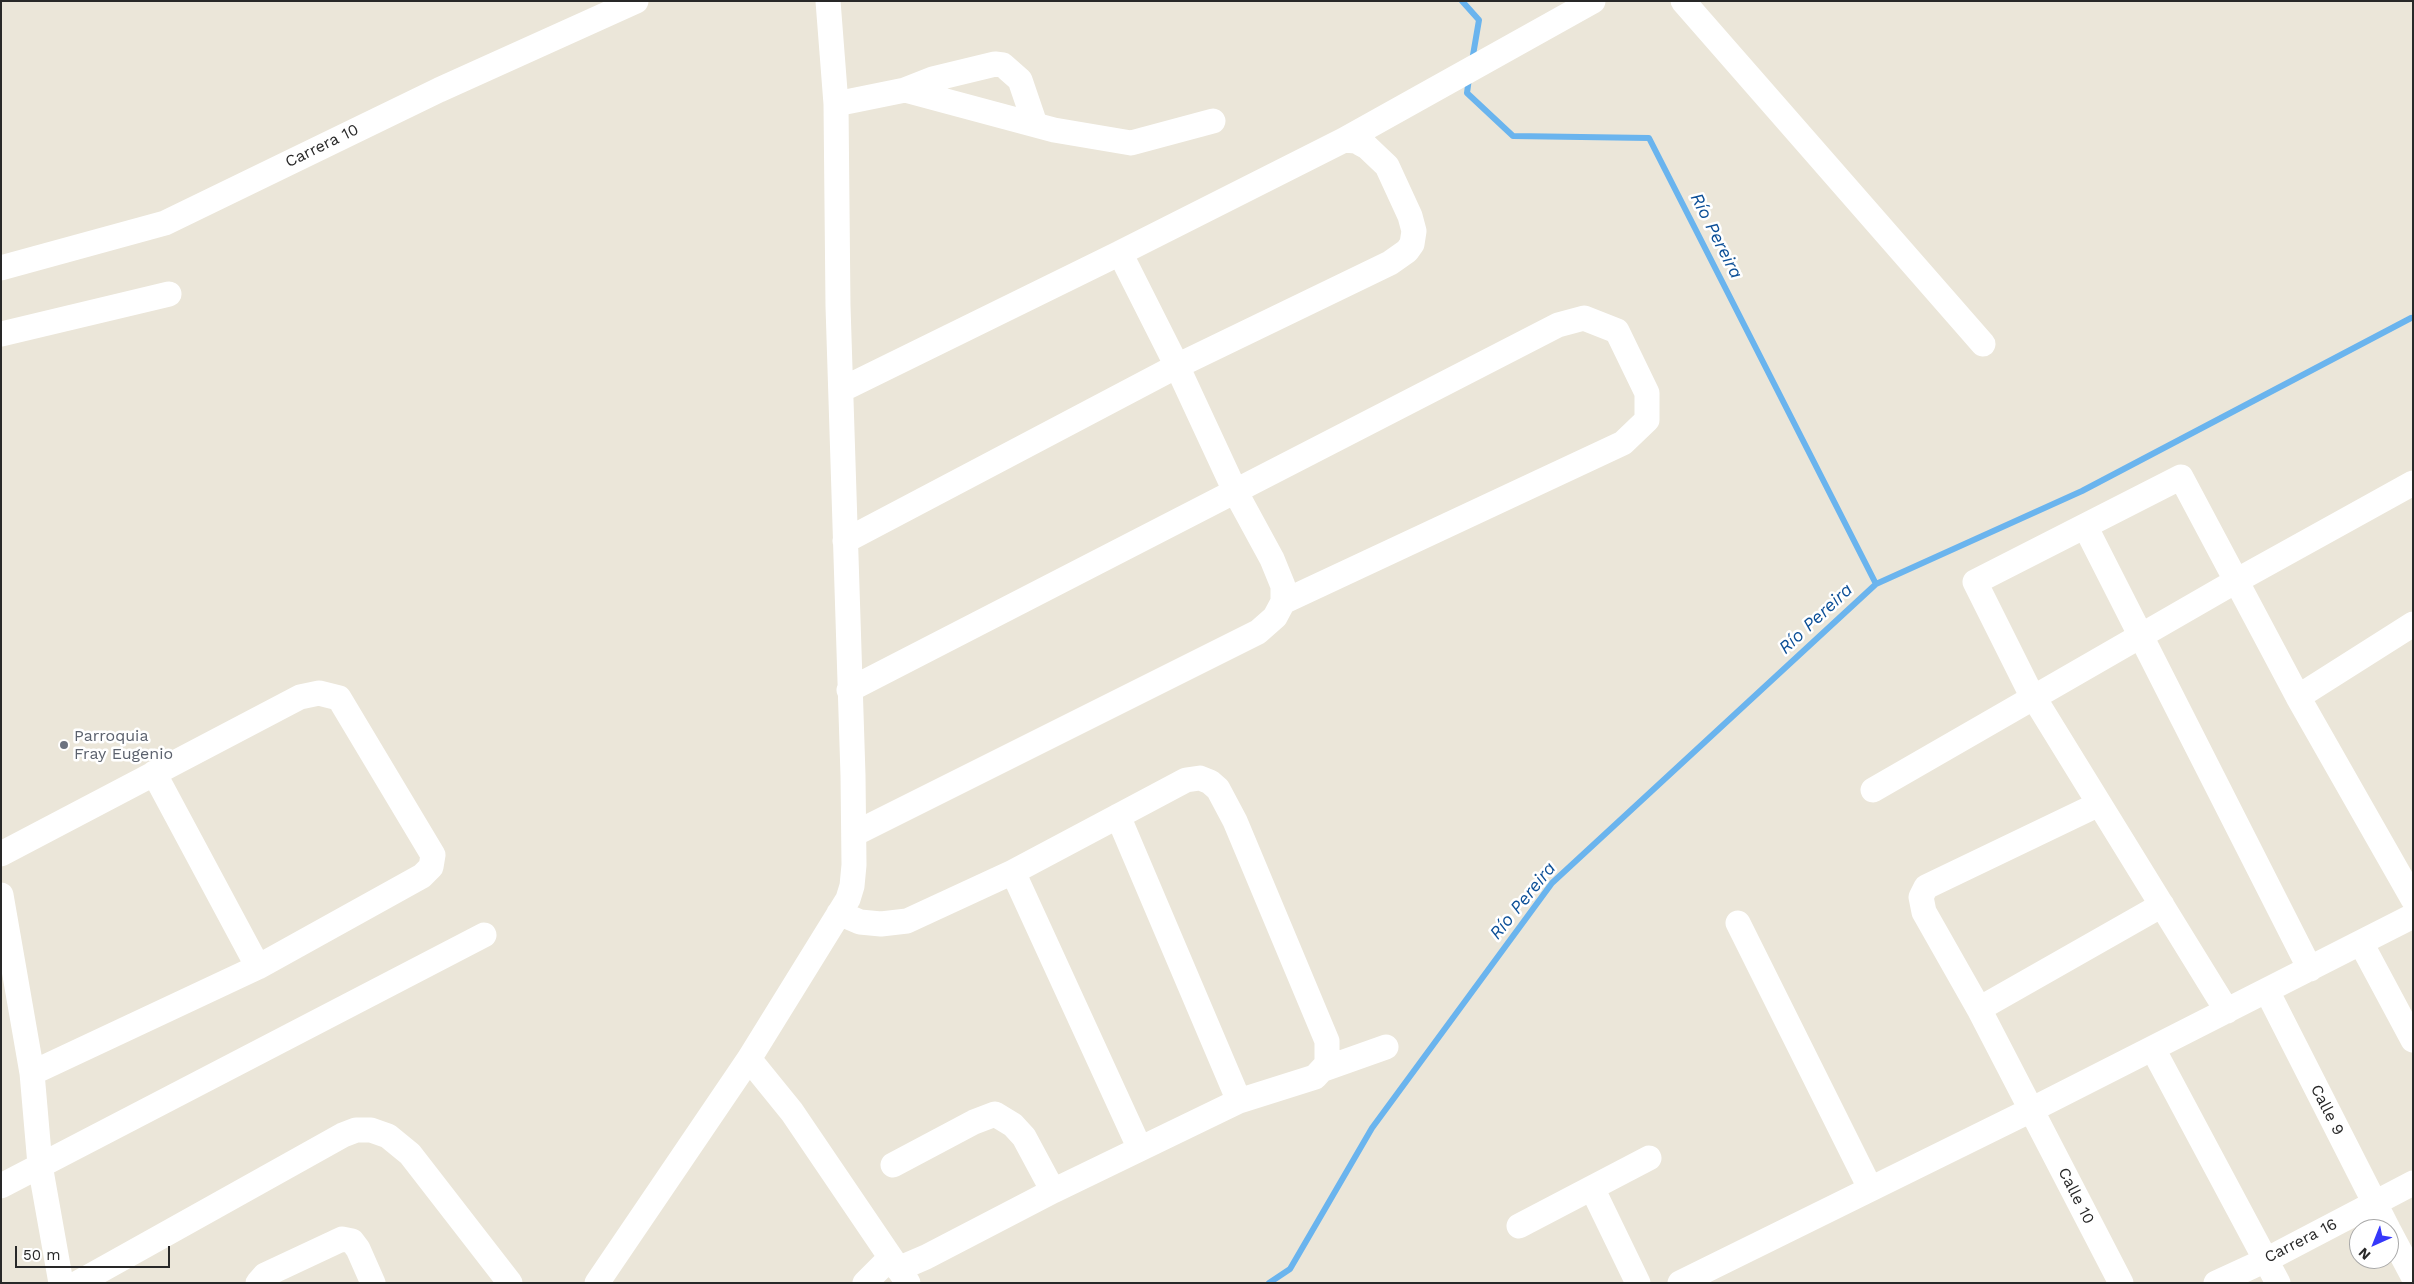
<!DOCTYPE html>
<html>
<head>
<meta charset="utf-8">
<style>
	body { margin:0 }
	#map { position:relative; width:2414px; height:1284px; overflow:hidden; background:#ebe6d9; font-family:"Work Sans",sans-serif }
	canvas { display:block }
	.frame { position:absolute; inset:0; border:2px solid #282828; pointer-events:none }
	.north { position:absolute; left:2349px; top:1219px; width:50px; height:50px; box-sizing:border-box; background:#fff; border:1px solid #a9a9a9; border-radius:50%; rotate:224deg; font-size:14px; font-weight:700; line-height:20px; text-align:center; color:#282828 }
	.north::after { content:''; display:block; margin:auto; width:18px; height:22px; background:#3638fa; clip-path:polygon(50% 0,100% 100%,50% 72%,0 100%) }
	.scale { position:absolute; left:15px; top:1246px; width:155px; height:22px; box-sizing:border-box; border:2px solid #282828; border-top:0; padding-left:6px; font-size:15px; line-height:18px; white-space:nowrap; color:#282828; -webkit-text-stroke:4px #fff; paint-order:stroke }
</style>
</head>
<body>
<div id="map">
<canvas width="2414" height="1284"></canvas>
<div class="frame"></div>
<div class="north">N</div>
<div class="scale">50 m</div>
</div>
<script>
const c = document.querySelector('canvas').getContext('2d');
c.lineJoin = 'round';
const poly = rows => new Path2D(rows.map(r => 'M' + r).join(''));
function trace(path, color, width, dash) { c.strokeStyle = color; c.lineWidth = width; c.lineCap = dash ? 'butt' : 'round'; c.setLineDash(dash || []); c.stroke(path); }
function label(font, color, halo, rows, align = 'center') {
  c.font = font + ' "Work Sans",sans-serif'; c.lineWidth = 5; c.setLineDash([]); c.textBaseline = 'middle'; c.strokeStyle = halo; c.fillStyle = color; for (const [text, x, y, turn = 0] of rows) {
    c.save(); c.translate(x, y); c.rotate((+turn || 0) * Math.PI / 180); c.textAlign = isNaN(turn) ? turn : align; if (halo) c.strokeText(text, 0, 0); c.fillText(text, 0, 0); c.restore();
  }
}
trace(poly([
	[1462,1,1479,20,1472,61],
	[1876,584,2082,491,2411,318],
	[1269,1283,1290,1269,1372,1128,1552,883,1876,584,1649,138,1513,136,1467,93,1469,78]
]), '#6ab4ee', 6);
trace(poly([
	[1683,1,1983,344],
	[905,90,933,79,995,64,1003,65,1020,80,1035,124],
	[836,104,905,90,1054,130,1131,143,1213,121],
	[1344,140,1593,1],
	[1,268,165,223,439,90,636,1],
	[1,334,169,294],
	[841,390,1120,253,1177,366,1235,491,1272,559,1283,586,1283,602,1275,617,1258,632,854,834],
	[2085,526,2310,969],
	[845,541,1177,366,1390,263,1407,251,1412,244,1414,231,1410,216,1387,166,1367,147,1356,141,1344,140,1120,253],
	[849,690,1558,325,1584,318,1617,331,1647,393,1647,420,1623,443,1283,602],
	[2298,697,2413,624],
	[154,773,258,967],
	[1873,790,2236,581,2413,483],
	[2099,804,1926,887,1921,897,1924,912,1979,1009,2121,1283],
	[1118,816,1239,1101],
	[1,854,300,697,319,693,339,698,433,855,431,867,422,876,258,967,32,1073],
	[1,895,32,1073,40,1165,61,1283],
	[839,913,860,922,881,924,907,921,1013,872,1140,1149],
	[1738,923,1870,1188],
	[2361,943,2413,1040],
	[2267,991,2388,1229],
	[1979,1009,2162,905],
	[2227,1011,2028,688,1975,582,2181,477,2298,697,2413,899],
	[2153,1049,2278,1283],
	[749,1059,792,1112,908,1283],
	[1324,1069,1386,1047],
	[893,1165,974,1122,995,1114,1013,1125,1024,1137,1053,1191],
	[1,1186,484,935],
	[1592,1188,1638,1283],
	[1519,1226,1649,1158],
	[2389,1231,2413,1276],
	[898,1269,926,1257,1053,1191,1239,1101,1315,1077,1327,1064,1327,1041,1235,821,1218,789,1210,782,1200,778,1186,780,1013,872],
	[78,1283,343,1135,356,1130,371,1130,388,1136,410,1154,510,1283],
	[258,1283,265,1275,342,1239,352,1241,358,1249,373,1283],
	[597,1283,749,1059,848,899,852,886,854,865,853,775,838,306,836,104,828,1],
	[865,1283,890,1258],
	[1680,1283,2031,1110,2413,916],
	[2216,1283,2266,1260,2413,1183]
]), '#fff', 25);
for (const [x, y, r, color] of [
	[64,745,5,"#6b7280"]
]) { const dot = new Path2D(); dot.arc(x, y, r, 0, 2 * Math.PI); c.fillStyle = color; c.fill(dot); trace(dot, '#fff', 2); }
label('16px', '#282828', '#fff', [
	["Carrera 10",322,146,-26],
	["Calle 9",2327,1110,63],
	["Calle 10",2076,1196,63],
	["Carrera 16",2301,1241,-27]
]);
label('16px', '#5b616d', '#fff', [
	["Parroquia",74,736],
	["Fray Eugenio",74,754]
], 'left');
label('italic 18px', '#0c4f97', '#fff', [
	["Río Pereira",1716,236,63],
	["Río Pereira",1816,619,-43],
	["Río Pereira",1523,901,-51]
]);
</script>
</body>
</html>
